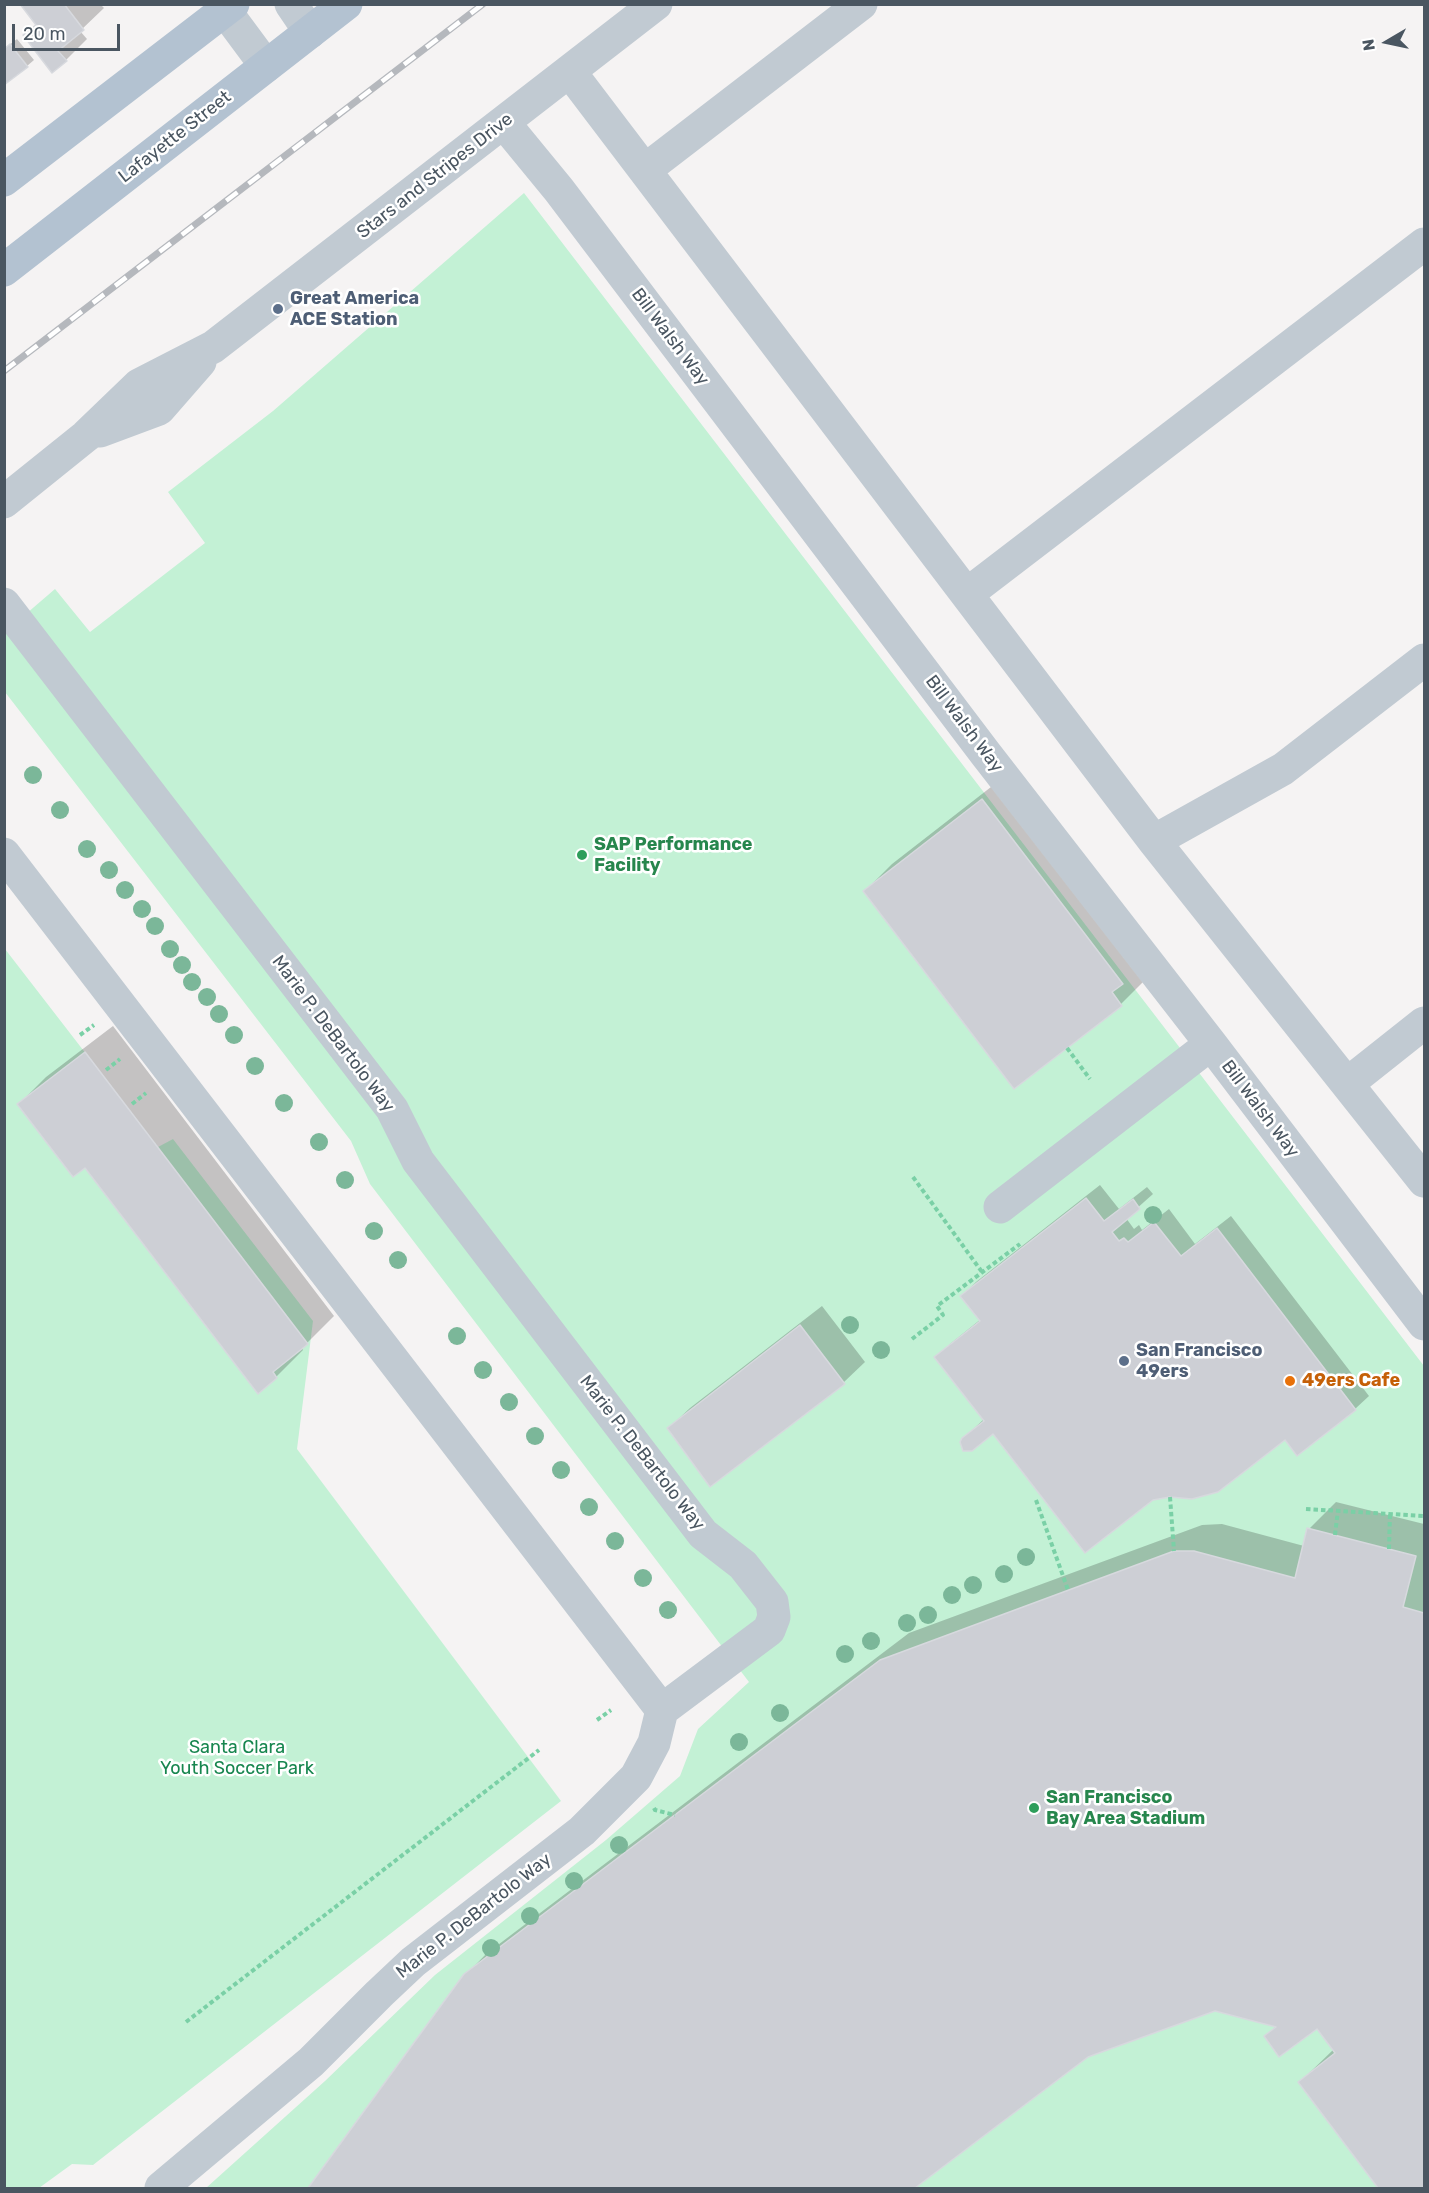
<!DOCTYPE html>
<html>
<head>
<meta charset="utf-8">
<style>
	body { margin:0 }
	#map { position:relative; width:1429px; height:2193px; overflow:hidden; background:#f5f3f3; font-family:Rubik,sans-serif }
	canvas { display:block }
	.frame { position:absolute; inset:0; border:6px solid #4a5661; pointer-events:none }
	.north { position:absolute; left:1357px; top:12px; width:60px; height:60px; -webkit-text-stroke:4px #fff; paint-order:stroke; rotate:261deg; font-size:16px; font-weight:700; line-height:24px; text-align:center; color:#4a5661 }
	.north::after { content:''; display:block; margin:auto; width:21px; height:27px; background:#4a5661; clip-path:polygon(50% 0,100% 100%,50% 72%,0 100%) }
	.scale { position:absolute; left:12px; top:24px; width:108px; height:27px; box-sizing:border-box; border:3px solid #4a5661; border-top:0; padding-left:8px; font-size:18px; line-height:21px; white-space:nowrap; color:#4a5661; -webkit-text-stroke:4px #fff; paint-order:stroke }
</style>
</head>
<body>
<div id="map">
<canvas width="1429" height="2193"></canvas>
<div class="frame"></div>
<div class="north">N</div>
<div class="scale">20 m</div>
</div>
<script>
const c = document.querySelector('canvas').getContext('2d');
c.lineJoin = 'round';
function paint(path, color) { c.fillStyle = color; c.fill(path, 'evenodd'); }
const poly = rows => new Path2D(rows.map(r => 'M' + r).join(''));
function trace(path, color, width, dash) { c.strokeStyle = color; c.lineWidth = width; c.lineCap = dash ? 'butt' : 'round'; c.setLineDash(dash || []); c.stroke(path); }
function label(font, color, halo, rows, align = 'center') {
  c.font = font + ' Rubik,sans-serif'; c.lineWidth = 5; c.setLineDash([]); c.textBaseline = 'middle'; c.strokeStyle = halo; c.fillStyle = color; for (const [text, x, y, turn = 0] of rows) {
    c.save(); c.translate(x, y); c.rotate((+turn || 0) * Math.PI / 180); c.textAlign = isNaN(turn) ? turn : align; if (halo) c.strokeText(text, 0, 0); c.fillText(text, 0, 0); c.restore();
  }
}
paint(poly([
	[524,193,1424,1366,1424,2188,206,2188,325,2081,435,1975,606,1840,680,1776,698,1729,749,1682,370,1184,351,1141,5,692,5,632,55,589,90,632,205,543,168,492,273,411],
	[5,949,158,1147,173,1139,313,1321,297,1449,561,1801,93,2165,72,2164,39,2188,5,2188]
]), '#c3f1d5');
paint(poly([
	[22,4,100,4,104,8,80,31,87,39,66,60,25,36,37,23],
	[17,39,34,60,27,66,4,49],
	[1009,773,1148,977,1121,1004,1015,1087,865,891,892,864],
	[113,1026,334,1316,302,1348,303,1350,276,1377,85,1166,19,1104,46,1077],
	[1100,1185,1119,1209,1147,1187,1153,1194,1126,1218,1134,1229,1139,1225,1142,1230,1169,1209,1195,1244,1231,1216,1369,1396,1355,1409,1285,1438,993,1432,963,1439,984,1419,936,1358,950,1344,981,1319,962,1296,976,1282],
	[822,1306,865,1362,844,1382,710,1485,669,1428,690,1408],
	[1336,1502,1424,1524,1424,2188,1380,2188,1300,2082,1334,2049,1317,2026,1266,2036,1276,2026,1215,2009,1087,2056,912,2188,310,2188,459,1982,486,1954,909,1633,1202,1525,1222,1524,1304,1546,1309,1529]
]), '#0003');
const building = poly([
	[20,4,64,4,84,30,58,51,67,61,52,73,23,35,36,25,20,4],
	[10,44,28,67,4,85,4,49,10,44],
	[982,799,1123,984,1112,992,1122,1006,1014,1089,863,891,982,799],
	[85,1052,308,1344,273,1372,277,1378,258,1394,85,1168,73,1177,17,1104,85,1052],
	[1086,1198,1104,1221,1133,1199,1140,1209,1112,1232,1119,1241,1124,1238,1128,1242,1154,1222,1181,1256,1217,1228,1356,1410,1297,1456,1285,1440,1218,1492,1192,1499,1170,1497,1153,1500,1085,1553,993,1434,972,1451,963,1451,960,1442,962,1438,984,1421,934,1357,980,1321,960,1296,1086,1198],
	[800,1325,845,1384,710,1487,667,1428,800,1325],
	[1307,1528,1416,1556,1403,1607,1424,1613,1424,2188,1378,2188,1298,2082,1335,2053,1317,2029,1279,2057,1264,2036,1276,2027,1215,2011,1088,2057,915,2188,308,2188,464,1974,880,1660,1174,1551,1194,1551,1295,1578,1307,1528]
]);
paint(building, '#cdcfd5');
trace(building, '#d7d9de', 1.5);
trace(poly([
	[80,1035,94,1025],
	[1067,1048,1090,1079],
	[106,1070,120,1059],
	[132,1104,146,1093],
	[913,1177,982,1272],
	[912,1339,943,1315,937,1306,1020,1244],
	[1170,1497,1174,1551],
	[1036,1500,1068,1590],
	[1306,1509,1424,1516],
	[1335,1535,1338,1510],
	[1389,1549,1390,1513],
	[597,1720,611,1710],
	[654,1808,655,1810,675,1815],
	[186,2022,539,1750]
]), '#7ad0a6', 4, [4.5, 3]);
trace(poly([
	[220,4,266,66],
	[291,4,310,32],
	[570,72,1154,841,1424,1181],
	[504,123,559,190,985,753,1211,1044,1424,1324],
	[645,170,861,4],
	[100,431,159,409,200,362],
	[4,502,86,436,139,385,213,347,656,4],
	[967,594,1424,244],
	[4,604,392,1109,418,1161,703,1534,743,1565,772,1602,774,1617,769,1630,662,1710,654,1743,636,1777,582,1831,413,1962,379,1994,311,2062,161,2188],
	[1154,841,1283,769,1424,660],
	[4,854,662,1710],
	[1347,1084,1424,1023],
	[1000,1207,1211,1044]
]), '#c1cad2', 33);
trace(poly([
	[4,180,233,4],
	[4,270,346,4]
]), '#b3c2d1', 33);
const rail = poly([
	[4,371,483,4]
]);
trace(rail, '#b5b8bd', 7);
trace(rail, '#fff', 4.5, [14]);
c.fillStyle = '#7bb799';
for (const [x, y] of [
	[33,775],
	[60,810],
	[87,849],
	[109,870],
	[125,890],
	[142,909],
	[155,926],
	[170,949],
	[182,965],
	[192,982],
	[207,997],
	[219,1014],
	[234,1035],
	[255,1066],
	[284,1103],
	[319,1142],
	[345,1180],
	[1153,1215],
	[374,1231],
	[398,1260],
	[850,1325],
	[457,1336],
	[881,1350],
	[483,1370],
	[509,1402],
	[535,1436],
	[561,1470],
	[589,1507],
	[615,1541],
	[1026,1557],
	[1004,1574],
	[643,1578],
	[973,1585],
	[952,1595],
	[668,1610],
	[928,1615],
	[907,1623],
	[871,1641],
	[845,1654],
	[780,1713],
	[739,1742],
	[619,1845],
	[574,1881],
	[530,1916],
	[491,1948]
]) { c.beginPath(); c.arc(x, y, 9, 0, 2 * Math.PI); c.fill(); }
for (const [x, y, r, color] of [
	[278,309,6,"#5c6f8a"],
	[582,855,6,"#2e9e5b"],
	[1124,1361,6,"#5c6f8a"],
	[1290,1381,6,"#e8710a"],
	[1034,1808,6,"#2e9e5b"]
]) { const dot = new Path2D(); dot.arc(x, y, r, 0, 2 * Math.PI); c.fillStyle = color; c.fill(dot); trace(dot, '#fff', 2); }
label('18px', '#4a5661', '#fff', [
	["Lafayette Street",175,137,-38],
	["Stars and Stripes Drive",435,176,-38],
	["Bill Walsh Way",670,337,53],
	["Bill Walsh Way",964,724,53],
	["Marie P. DeBartolo Way",333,1034,53],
	["Bill Walsh Way",1260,1109,53],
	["Marie P. DeBartolo Way",642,1453,52],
	["Marie P. DeBartolo Way",474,1916,-38]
]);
label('bold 18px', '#4e5e75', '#fff', [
	["Great America",290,299],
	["ACE Station",290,320],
	["San Francisco",1136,1351],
	["49ers",1136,1372]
], 'left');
label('bold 18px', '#27864d', '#fff', [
	["SAP Performance",594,845],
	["Facility",594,866],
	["San Francisco",1046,1798],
	["Bay Area Stadium",1046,1819]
], 'left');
label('bold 18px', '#c56008', '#fff', [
	["49ers Cafe",1302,1381]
], 'left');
label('18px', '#17864f', '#fff', [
	["Santa Clara",237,1748],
	["Youth Soccer Park",237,1769]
]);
</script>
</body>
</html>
